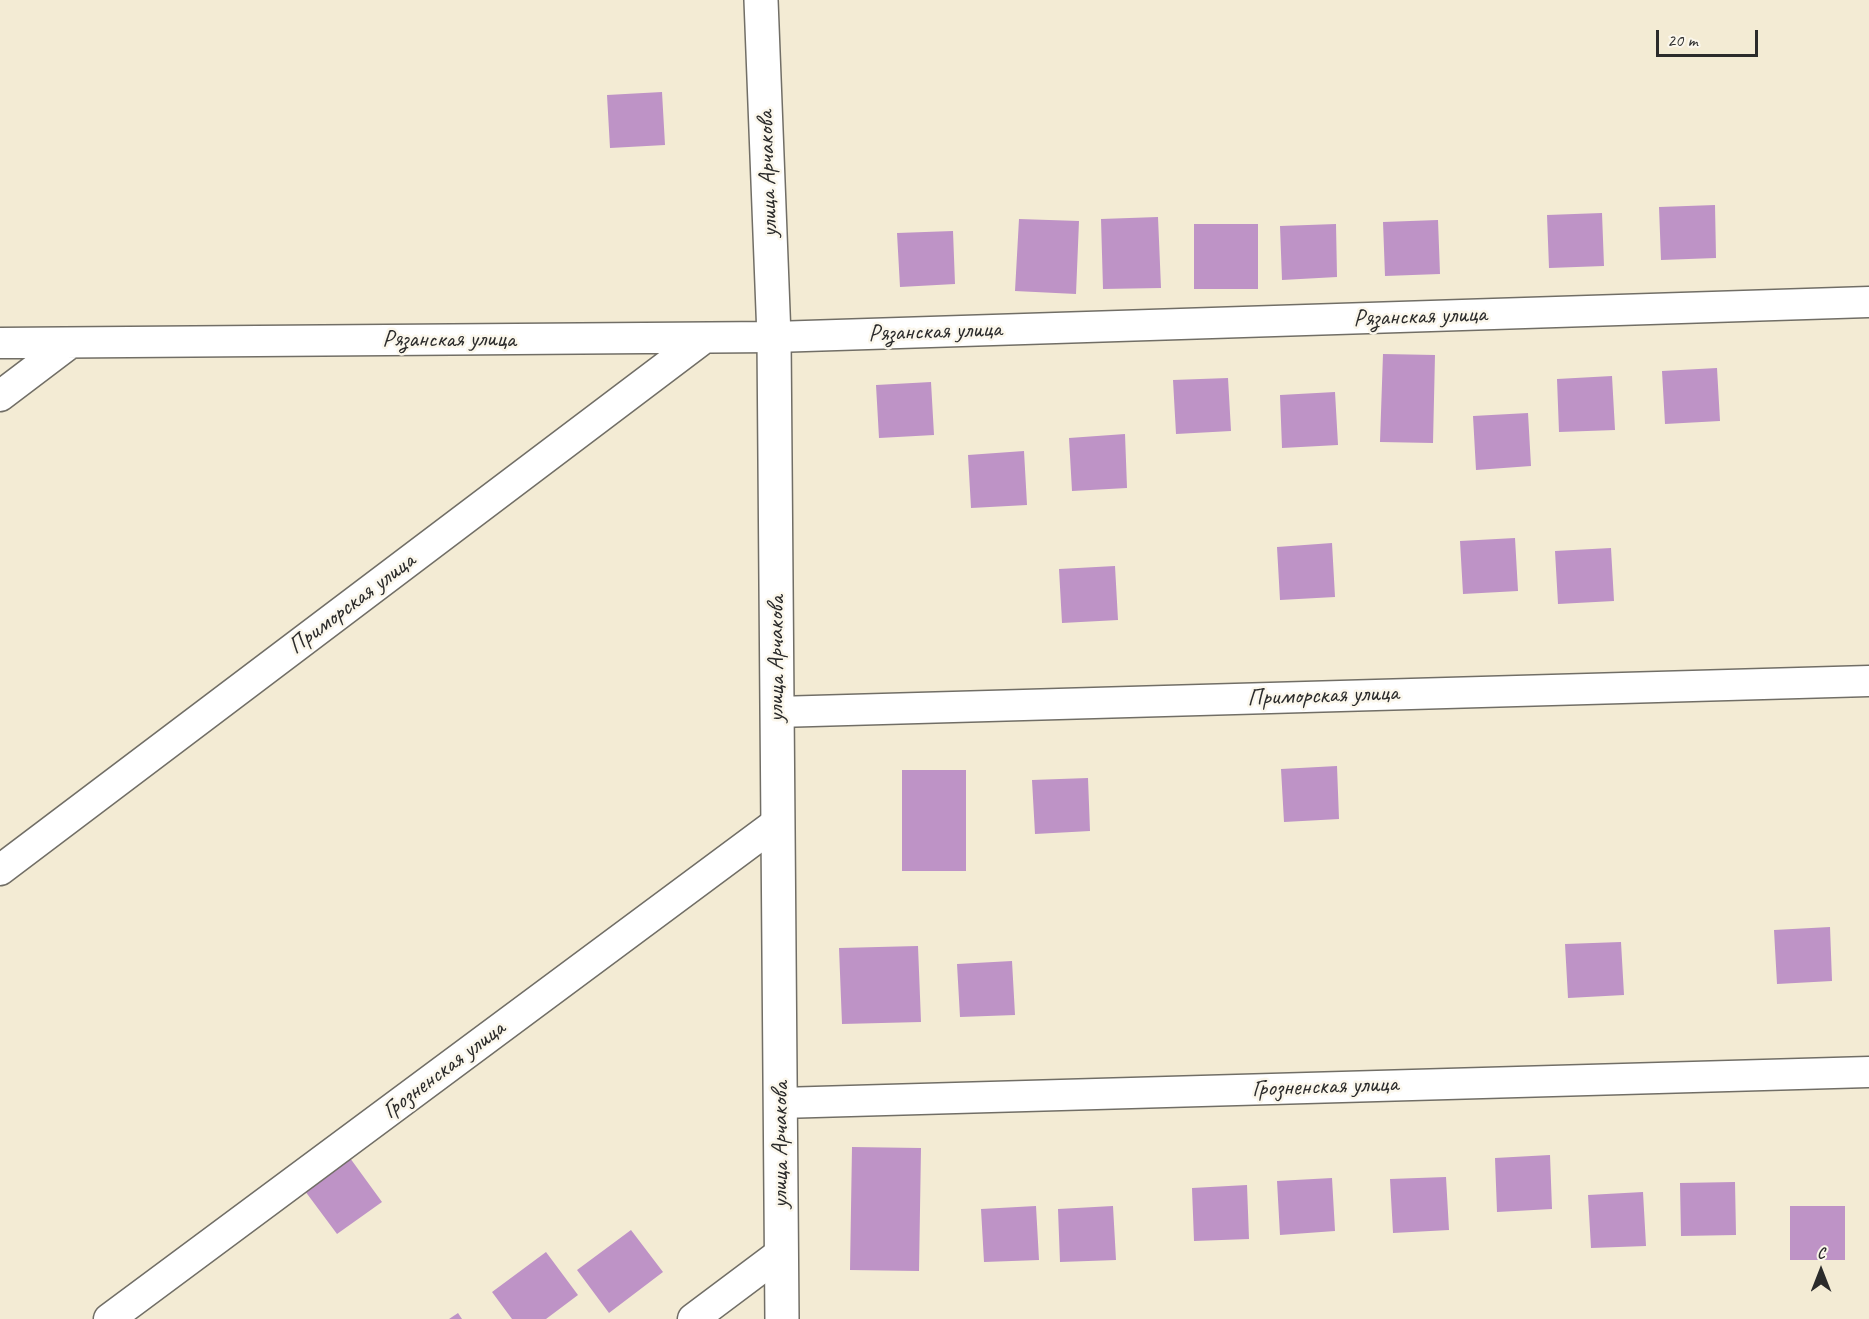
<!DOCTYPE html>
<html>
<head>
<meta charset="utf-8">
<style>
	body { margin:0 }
	#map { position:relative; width:1869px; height:1319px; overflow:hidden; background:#f3ebd4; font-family:Caveat,sans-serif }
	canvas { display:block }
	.north { position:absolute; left:1791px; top:1241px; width:60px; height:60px; -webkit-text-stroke:4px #fbf7ec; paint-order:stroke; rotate:0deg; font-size:16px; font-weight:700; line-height:24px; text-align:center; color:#2b2b2b }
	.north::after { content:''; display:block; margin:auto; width:21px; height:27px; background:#2b2b2b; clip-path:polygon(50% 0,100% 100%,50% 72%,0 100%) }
	.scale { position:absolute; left:1656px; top:30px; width:102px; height:27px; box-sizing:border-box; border:3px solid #2b2b2b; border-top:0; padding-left:8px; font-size:18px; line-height:21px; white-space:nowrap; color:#2b2b2b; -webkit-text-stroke:4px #fbf7ec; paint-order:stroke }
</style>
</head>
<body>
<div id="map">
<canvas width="1869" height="1319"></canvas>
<div class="north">С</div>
<div class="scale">20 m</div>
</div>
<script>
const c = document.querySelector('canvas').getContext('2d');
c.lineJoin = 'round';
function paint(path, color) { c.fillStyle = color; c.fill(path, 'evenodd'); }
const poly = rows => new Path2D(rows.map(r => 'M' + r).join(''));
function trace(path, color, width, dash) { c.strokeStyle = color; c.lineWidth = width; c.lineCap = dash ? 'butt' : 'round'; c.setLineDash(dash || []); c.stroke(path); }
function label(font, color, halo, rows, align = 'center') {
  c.font = font + ' Caveat,sans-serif'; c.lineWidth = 5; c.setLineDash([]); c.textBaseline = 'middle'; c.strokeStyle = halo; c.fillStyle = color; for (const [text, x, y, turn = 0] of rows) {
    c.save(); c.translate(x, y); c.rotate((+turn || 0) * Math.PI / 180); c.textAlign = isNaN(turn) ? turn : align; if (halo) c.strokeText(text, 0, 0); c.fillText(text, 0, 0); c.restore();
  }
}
paint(poly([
	[662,92,665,145,610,148,607,95],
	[1715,205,1716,258,1661,260,1659,207],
	[1602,213,1604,266,1549,268,1547,215],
	[1158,217,1161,288,1103,289,1101,219],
	[1019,219,1079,221,1076,294,1015,291],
	[1438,220,1440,274,1385,276,1383,222],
	[1194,224,1258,224,1258,289,1194,289],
	[1336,224,1337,277,1282,280,1280,226],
	[953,231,955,284,900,287,897,233],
	[1383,354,1435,355,1433,443,1380,442],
	[1717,368,1720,421,1665,424,1662,371],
	[1612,376,1615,430,1559,432,1557,379],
	[1228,378,1231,431,1176,434,1173,380],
	[931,382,934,435,879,438,876,385],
	[1335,392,1338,445,1282,448,1280,395],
	[1528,413,1531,466,1476,470,1473,416],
	[1125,434,1127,488,1072,491,1069,438],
	[1024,451,1027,505,971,508,968,455],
	[1515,538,1518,591,1463,594,1460,541],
	[1332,543,1335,597,1280,600,1277,547],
	[1611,548,1614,601,1558,604,1555,551],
	[1115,566,1118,620,1062,623,1059,569],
	[1337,766,1339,819,1284,822,1281,769],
	[902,770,966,770,966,871,902,871],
	[1088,778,1090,831,1035,834,1032,780],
	[1830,927,1832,981,1777,984,1774,930],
	[1621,942,1624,995,1568,998,1565,944],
	[918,946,921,1022,842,1024,839,948],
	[1012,961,1015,1015,960,1017,957,964],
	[852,1147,921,1148,919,1271,850,1270],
	[1550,1155,1552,1209,1497,1212,1495,1158],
	[350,1158,382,1202,337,1234,305,1191],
	[1446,1177,1449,1230,1393,1233,1390,1179],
	[1332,1178,1335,1231,1280,1235,1277,1181],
	[1735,1182,1736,1235,1681,1236,1680,1183],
	[1247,1185,1249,1239,1194,1241,1192,1188],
	[1643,1192,1646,1246,1591,1248,1588,1195],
	[1036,1206,1039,1260,984,1262,981,1209],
	[1113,1206,1116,1260,1060,1262,1058,1209],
	[1790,1206,1845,1206,1845,1260,1790,1260],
	[631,1230,663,1272,609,1313,577,1270],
	[546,1252,578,1295,546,1319,512,1319,492,1292],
	[458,1313,462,1319,449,1319]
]), '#be93c6');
const minor = poly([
	[0,343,774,337,1869,302],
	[0,396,70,343],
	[777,712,1869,681],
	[0,870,704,338],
	[780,1103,1869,1072],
	[109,1319,778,822],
	[693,1319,781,1253]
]);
const tertiary = poly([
	[761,0,774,337,782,1319]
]);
trace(minor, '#716e66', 33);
trace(tertiary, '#716e66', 36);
trace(minor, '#fff', 30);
trace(tertiary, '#fff', 33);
label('24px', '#2b2b2b', '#fbf7ec', [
	["улица Арчакова",768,174,-92],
	["Рязанская улица",1420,317,-2],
	["Рязанская улица",935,332,-2],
	["Рязанская улица",449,340],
	["Приморская улица",352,604,-37],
	["улица Арчакова",777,659,-90],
	["Приморская улица",1323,696,-2],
	["Грозненская улица",444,1070,-37],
	["Грозненская улица",1325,1087,-2],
	["улица Арчакова",781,1145,-90]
]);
</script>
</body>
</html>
